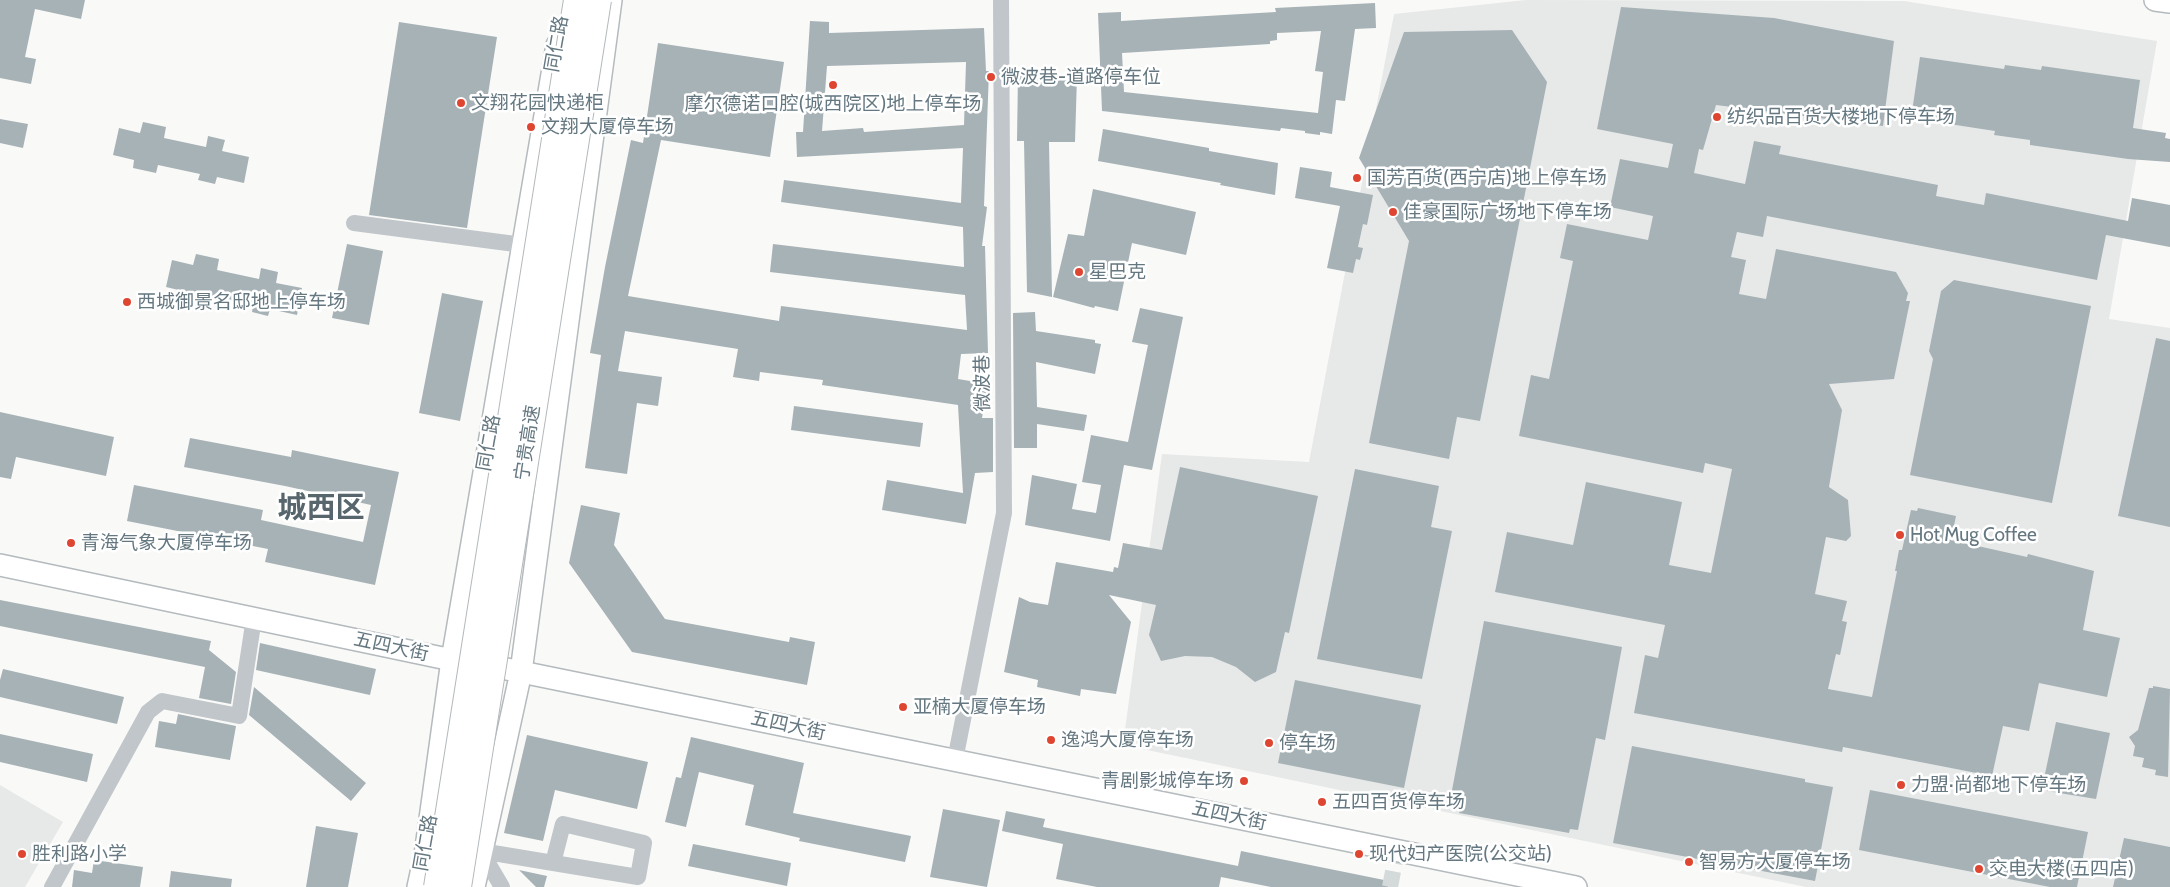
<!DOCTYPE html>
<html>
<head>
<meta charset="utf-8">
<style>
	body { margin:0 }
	canvas { display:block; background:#f9f9f7 }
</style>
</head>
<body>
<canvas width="2170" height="887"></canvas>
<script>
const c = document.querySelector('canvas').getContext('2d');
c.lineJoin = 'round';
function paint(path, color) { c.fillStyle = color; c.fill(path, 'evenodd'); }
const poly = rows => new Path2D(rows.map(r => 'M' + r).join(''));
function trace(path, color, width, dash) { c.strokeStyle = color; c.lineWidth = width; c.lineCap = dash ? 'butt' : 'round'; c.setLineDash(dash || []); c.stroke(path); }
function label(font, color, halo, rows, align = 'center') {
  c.font = font + ' Cabin,"Noto Sans SC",sans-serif'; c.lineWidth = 5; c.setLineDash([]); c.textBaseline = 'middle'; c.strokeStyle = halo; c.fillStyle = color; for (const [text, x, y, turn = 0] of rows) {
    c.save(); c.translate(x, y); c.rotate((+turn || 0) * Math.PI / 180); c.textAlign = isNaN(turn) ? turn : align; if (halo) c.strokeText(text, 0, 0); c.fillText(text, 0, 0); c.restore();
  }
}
paint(poly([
	[1526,0,1904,1,2157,41,2109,319,2170,328,2170,887,1806,887,1123,745,1162,454,1309,462,1394,14],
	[0,785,63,822,25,887,0,887]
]), '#e7e9e8');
paint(poly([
	[0,0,85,0,81,19,35,9,25,57,36,59,31,84,0,78],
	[1375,3,1376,28,1355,29,1345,101,1336,100,1332,134,1320,132,1320,135,1305,133,1305,131,1281,128,1280,131,1102,111,1098,13,1121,12,1121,21,1276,12,1275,8],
	[1321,31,1315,71,1323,72,1318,113,1124,92,1122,53,1270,44,1270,41,1277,40,1277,33],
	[1621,7,1774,18,1894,41,1883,126,1716,105,1703,150,1699,149,1694,173,1745,184,1754,141,1781,146,1779,154,1938,185,1936,196,1984,205,1986,193,2128,221,2132,198,2170,205,2170,247,2106,235,2097,280,1767,216,1763,237,1737,232,1731,257,1746,260,1739,294,1766,299,1776,249,1896,272,1908,293,1906,301,1910,301,1894,379,1829,384,1842,410,1829,487,1848,500,1851,536,1846,541,1826,537,1815,594,1847,601,1842,621,1847,622,1840,655,1836,654,1828,689,1872,697,1897,571,1895,571,1899,550,1902,550,1911,510,1917,511,1918,508,1956,516,1951,540,2027,557,2028,554,2094,571,2083,630,2120,638,2107,697,2039,683,2029,731,2003,726,1992,776,1843,747,1842,752,1634,713,1645,655,1658,658,1665,625,1495,592,1507,532,1573,545,1586,482,1682,502,1669,565,1711,573,1732,469,1705,463,1703,473,1519,436,1531,375,1549,379,1573,261,1560,258,1567,224,1648,240,1653,216,1610,207,1620,159,1668,168,1673,144,1597,129],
	[810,21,829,22,829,33,984,28,986,71,989,71,984,206,987,207,982,246,985,246,988,353,961,354,958,379,988,384,982,418,993,418,993,472,975,473,966,524,882,510,887,480,963,493,958,405,822,385,823,380,760,372,759,381,733,377,738,349,625,331,618,371,662,377,658,406,637,403,627,474,585,468,601,355,590,353,605,267,631,140,643,143,658,43,784,62,770,157,661,140,628,296,779,321,781,306,967,330,965,295,770,272,773,244,964,267,963,227,781,202,784,180,961,203,963,148,797,157,796,132,803,132],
	[966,62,964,125,864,132,863,128,822,131,827,66],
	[399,22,497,37,467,228,369,215],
	[1512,30,1547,82,1480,421,1457,417,1449,459,1369,443,1409,241,1359,158,1404,32],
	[1920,57,2004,69,2005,65,2041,70,2042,66,2140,80,2133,128,2166,133,2165,138,2170,139,2170,162,2128,159,2030,145,2030,140,1994,135,1995,131,1923,120,1913,105],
	[1018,74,1077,76,1075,142,1049,142,1052,297,1027,292,1024,141,1017,141],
	[0,119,28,124,23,148,0,143],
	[143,122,166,127,164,138,206,147,208,136,225,140,222,151,249,157,244,183,217,177,215,184,198,180,200,174,158,165,156,173,133,168,134,160,113,155,119,128,140,133],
	[1103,129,1209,148,1209,151,1278,163,1275,195,1220,185,1221,183,1098,161],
	[1300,167,1332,172,1330,187,1373,195,1367,225,1363,224,1358,247,1363,248,1360,260,1356,259,1353,273,1327,268,1340,206,1295,198],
	[1093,189,1196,212,1186,255,1132,243,1118,311,1095,306,1094,308,1053,297,1068,234,1084,236],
	[347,244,383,251,369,325,332,318],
	[196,254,219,259,217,270,259,279,261,268,278,272,276,283,302,288,297,315,270,309,268,316,252,312,253,306,211,296,209,305,186,300,187,292,166,287,172,260,193,265],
	[1954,280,2091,306,2052,503,1910,475,1933,359,1929,351,1941,291],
	[442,293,483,301,460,421,419,413],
	[1140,308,1183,317,1152,470,1124,465,1110,541,1025,525,1032,475,1077,484,1072,509,1096,513,1101,485,1082,482,1091,435,1128,442,1148,345,1132,342],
	[1035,312,1036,331,1095,340,1095,343,1101,344,1095,374,1036,362,1037,407,1087,415,1084,431,1037,424,1037,448,1014,448,1013,313],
	[2156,338,2170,341,2170,527,2118,516],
	[794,406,923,423,920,447,791,430],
	[0,412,114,437,106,476,16,457,11,479,0,477],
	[190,438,291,457,292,450,399,472,375,585,265,562,268,549,127,521,134,485,263,510,261,520,363,542,371,505,285,486,184,467],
	[1180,467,1318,496,1289,633,1285,632,1276,672,1255,682,1236,667,1212,657,1185,656,1161,661,1149,635,1156,605,1109,595,1131,622,1116,694,1081,689,1080,696,1037,687,1038,680,1004,672,1019,597,1030,602,1048,605,1056,562,1113,572,1114,567,1118,568,1123,543,1162,550],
	[1355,469,1439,486,1431,527,1452,531,1422,679,1317,659],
	[581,505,620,513,614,545,665,619,789,642,790,637,815,642,807,685,632,652,569,563],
	[0,600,211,641,209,650,236,672,231,704,199,698,205,667,0,626],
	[1484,621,1622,647,1605,740,1596,738,1578,830,1570,829,1569,833,1459,813,1460,808,1449,806],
	[260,643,376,669,370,695,256,670],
	[3,669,124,697,117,724,0,697,0,680],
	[1295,680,1421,705,1404,788,1278,763],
	[2153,686,2170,689,2168,777,2155,775,2156,770,2142,767,2144,758,2133,756,2135,746,2129,737,2138,730,2149,688,2153,688],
	[254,687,366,783,351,801,249,715],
	[178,714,236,726,230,760,155,747,159,721,176,724],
	[2056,722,2110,733,2096,799,2047,791,2047,789,2042,788],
	[0,734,93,754,87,782,0,762],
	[527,735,648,762,637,809,555,790,543,841,504,833],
	[691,737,804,763,793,813,911,836,905,862,799,841,800,838,745,825,754,785,699,772,686,827,665,822,676,777,681,778],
	[1632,746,1805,779,1805,782,1833,787,1815,881,1613,843],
	[1870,790,2088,832,2077,887,2050,887,1859,850],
	[943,809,1000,820,987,887,930,877],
	[1006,811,1045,819,1043,827,1238,866,1241,851,1389,881,1388,887,1271,887,1221,877,1219,887,1097,887,1056,879,1063,844,1002,831],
	[316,826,358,833,348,887,306,887],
	[2124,838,2170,847,2170,887,2113,887],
	[693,844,791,863,787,886,688,866],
	[94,860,143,867,140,887,72,887,74,870,92,873],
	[519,870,547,876,544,887,536,887],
	[171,871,232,879,231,887,169,887]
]), '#a7b2b6');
trace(poly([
	[1390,887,1397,851]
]), '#d4d9da', 16, [16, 8]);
const major = poly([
	[2155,0,2170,2],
	[0,565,452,660,492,666,1576,887],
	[418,887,425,855,452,660,557,45],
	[474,887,521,672,611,0]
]);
trace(major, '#b4babd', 24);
trace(poly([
	[354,223,523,245],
	[955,760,1004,513,1001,0],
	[481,851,638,877,644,843,563,824,553,863],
	[481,851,502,887],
	[52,887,148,712,162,701,239,716,254,618]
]), '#c0c6c9', 16);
trace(major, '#fff', 21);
const highwayBridge = poly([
	[436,887,576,0],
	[459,887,599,0]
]);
trace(highwayBridge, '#b4b9bc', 26, []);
trace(highwayBridge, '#fff', 24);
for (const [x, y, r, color] of [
	[991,77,5,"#df4631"],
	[833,85,5,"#df4631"],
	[461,103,5,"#df4631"],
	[1717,117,5,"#df4631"],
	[531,127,5,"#df4631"],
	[1357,178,5,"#df4631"],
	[1393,212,5,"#df4631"],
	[1079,272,5,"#df4631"],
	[127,302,5,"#df4631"],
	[1900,535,5,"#df4631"],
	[71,543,5,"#df4631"],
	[903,707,5,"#df4631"],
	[1051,740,5,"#df4631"],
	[1269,743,5,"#df4631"],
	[1244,781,5,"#df4631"],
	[1901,785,5,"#df4631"],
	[1322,802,5,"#df4631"],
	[22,854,5,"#df4631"],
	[1359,854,5,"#df4631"],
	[1689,862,5,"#df4631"],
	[1979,869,5,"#df4631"]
]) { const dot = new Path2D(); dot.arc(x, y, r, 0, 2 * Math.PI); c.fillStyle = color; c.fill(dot); trace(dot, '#fff', 2); }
label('19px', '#657881', '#fff', [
	["同仁路",557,44,-80],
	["微波巷",983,383,-91],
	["同仁路",489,443,-80],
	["宁贵高速",528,443,-81],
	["五四大街",391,647,12],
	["五四大街",788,726,12],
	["五四大街",1229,816,12],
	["同仁路",426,843,-80]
]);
label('19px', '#657881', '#fff', [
	["微波巷-道路停车位",1001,77],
	["文翔花园快递柜",471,103],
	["摩尔德诺口腔(城西院区)地上停车场",833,104,"center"],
	["纺织品百货大楼地下停车场",1727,117],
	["文翔大厦停车场",541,127],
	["国芳百货(西宁店)地上停车场",1367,178],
	["佳豪国际广场地下停车场",1403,212],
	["星巴克",1089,272],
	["西城御景名邸地上停车场",137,302],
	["Hot Mug Coffee",1910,535],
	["青海气象大厦停车场",81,543],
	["亚楠大厦停车场",913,707],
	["逸鸿大厦停车场",1061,740],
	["停车场",1279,743],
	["青剧影城停车场",1234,781,"right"],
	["力盟·尚都地下停车场",1911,785],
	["五四百货停车场",1332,802],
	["胜利路小学",32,854],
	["现代妇产医院(公交站)",1369,854],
	["智易方大厦停车场",1699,862],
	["交电大楼(五四店)",1989,869]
], 'left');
label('bold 29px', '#57656c', '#fff', [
	["城西区",321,508]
]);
</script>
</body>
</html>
